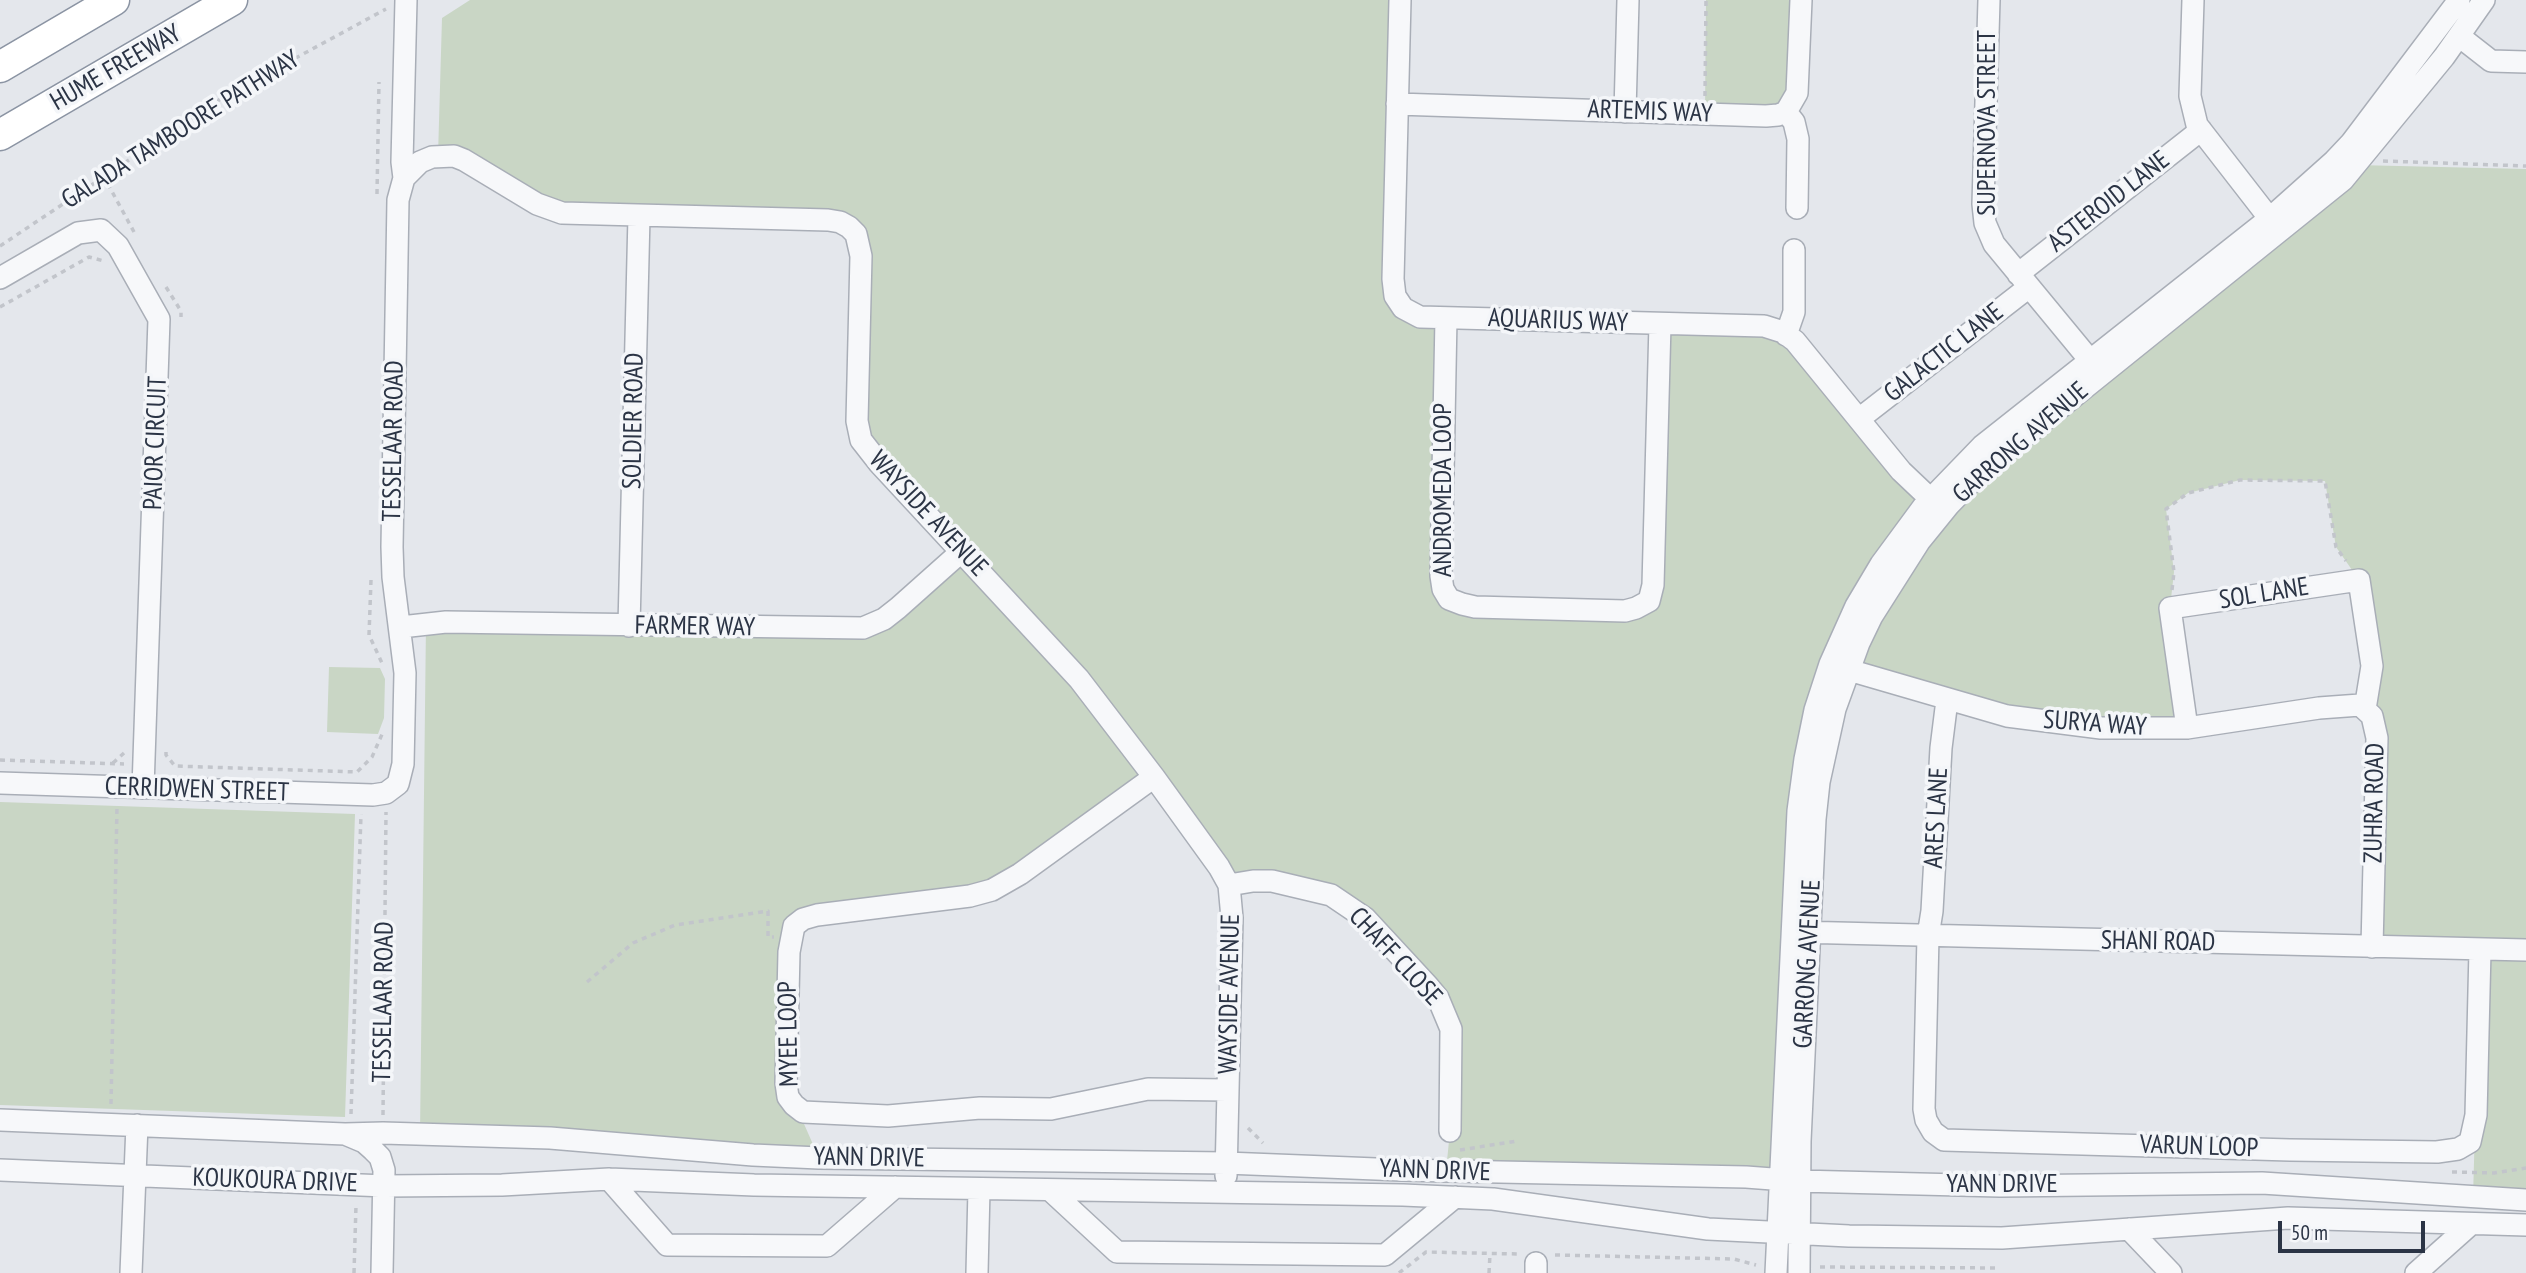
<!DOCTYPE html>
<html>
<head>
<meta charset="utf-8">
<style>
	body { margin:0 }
	#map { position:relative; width:2526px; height:1273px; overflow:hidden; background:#e4e7ec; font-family:"PT Sans Narrow",sans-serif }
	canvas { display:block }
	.scale { position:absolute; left:2278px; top:1221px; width:147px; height:32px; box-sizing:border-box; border:4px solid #2b3445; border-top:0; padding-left:9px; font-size:21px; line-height:24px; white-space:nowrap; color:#2b3445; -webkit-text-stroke:5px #f4f6f9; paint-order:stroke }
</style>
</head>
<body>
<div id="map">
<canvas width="2526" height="1273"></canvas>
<div class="scale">50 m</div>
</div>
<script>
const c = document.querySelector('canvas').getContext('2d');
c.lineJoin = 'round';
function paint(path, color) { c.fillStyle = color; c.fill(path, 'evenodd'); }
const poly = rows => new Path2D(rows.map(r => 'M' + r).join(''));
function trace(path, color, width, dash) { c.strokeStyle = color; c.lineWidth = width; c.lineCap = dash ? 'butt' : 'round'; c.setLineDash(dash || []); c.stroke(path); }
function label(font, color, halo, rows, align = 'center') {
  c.font = font + ' "PT Sans Narrow",sans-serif'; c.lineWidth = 7; c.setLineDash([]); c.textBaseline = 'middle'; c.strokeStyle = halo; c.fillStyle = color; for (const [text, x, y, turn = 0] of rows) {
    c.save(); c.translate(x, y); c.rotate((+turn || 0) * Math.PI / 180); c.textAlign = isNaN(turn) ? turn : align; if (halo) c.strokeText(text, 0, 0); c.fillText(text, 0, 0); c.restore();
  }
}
paint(poly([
	[470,0,1400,0,1395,296,1446,318,1449,599,1649,601,1660,324,1783,332,1930,498,1830,664,1780,1180,1446,1171,1450,1131,1446,1013,1331,895,1229,885,1154,777,1020,874,794,926,786,1083,819,1158,420,1134,426,623,863,628,962,551,866,448,849,227,577,215,438,156,442,18],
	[1706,0,1801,0,1790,106,1705,114],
	[2356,165,2526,169,2526,1200,2473,1197,2480,951,2372,947,2377,738,2359,580,2336,547,2325,481,2240,480,2188,493,2166,509,2174,572,2170,608,2187,728,2101,728,1848,671,1944,511],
	[329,667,380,668,385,679,384,718,378,734,327,732],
	[0,802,355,814,345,1117,0,1105]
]), '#c9d6c5');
const minor = poly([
	[1400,0,1393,279,1395,296,1403,308,1420,317,1764,326,1783,332,1795,341,1901,471,1940,508],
	[1989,0,1983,204,1985,223,1994,244,2098,370],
	[2193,0,2190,96,2197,125,2277,228],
	[2459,36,2491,61,2526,62],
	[1397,104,1766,116,1778,115,1786,112,1797,93,1801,0],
	[1625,112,1628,0],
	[1786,112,1794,122,1798,139,1797,208],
	[404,178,420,162,432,157,454,156,464,160,537,204,562,213,828,220,840,222,849,227,856,234,861,256,857,421,861,440,879,463,1079,679,1154,777,1219,867,1229,885,1232,918,1226,1176],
	[2018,274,2201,130],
	[0,278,78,233,101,230,118,246,159,319,143,788],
	[1446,318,1441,576,1443,589,1449,599,1462,604,1475,607,1625,611,1636,608,1649,601,1653,585,1660,324],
	[1786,335,1794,312,1794,250],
	[1859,419,2029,287],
	[629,626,639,216],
	[401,627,446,622,863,628,884,619,898,608,962,551],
	[1835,666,2007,716,2101,728,2187,728,2319,708,2360,705,2372,716,2377,738,2372,947],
	[1947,700,1941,748,1932,911,1928,936,1924,1109,1926,1120,1933,1132,1944,1140,2290,1150,2437,1152,2458,1149,2470,1142,2476,1115,2480,950],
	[2187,728,2170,608,2359,580,2372,666,2365,709],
	[1154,777,1020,874,992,890,970,896,817,915,803,919,794,926,789,952,786,1083,788,1097,794,1105,803,1112,888,1116,980,1108,1051,1109,1148,1089,1227,1090],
	[0,783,373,795,386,793,398,784,403,764,405,673,393,577,392,547,398,200,404,178,402,162,406,0],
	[1229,885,1253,881,1272,881,1331,895,1365,918,1428,986,1438,998,1451,1029,1450,1131],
	[1797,932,2526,950],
	[0,1120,345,1134,364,1142,373,1150,380,1157,384,1170,382,1273],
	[345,1134,383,1133,550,1138,753,1155,819,1158,1226,1163,1401,1170,1746,1177,1799,1181,2000,1186,2262,1183,2526,1200],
	[0,1170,385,1186,502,1185,609,1179,754,1185,1403,1195,1493,1199,1708,1229,1849,1236,2002,1238,2288,1218,2526,1225],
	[609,1179,667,1245,827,1246,895,1187],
	[1050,1190,1117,1252,1385,1255,1455,1197],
	[2129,1229,2171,1273],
	[131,1273,137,1125],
	[977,1273,979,1189],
	[1536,1273,1536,1263],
	[1776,1273,1798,811,1805,759,1815,710,1830,664,1856,606,1881,564,1923,507,1982,446,2269,219,2334,161,2351,143,2459,0],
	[1799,1273,1800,1141,1815,819,1819,782,1835,709,1859,643,1872,616,1919,542,1949,505,1984,469,2343,180,2444,57,2484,0],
	[2416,1273,2471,1224]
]);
const highway = poly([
	[0,67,114,0],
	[0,135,232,0]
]);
trace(minor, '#a9aeb7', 24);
trace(highway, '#8b94a3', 33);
trace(poly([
	[1705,96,1706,0],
	[2383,161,2526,166],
	[103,175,134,232],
	[377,194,379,82],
	[0,246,222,98,386,9],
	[166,287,181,311,181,317],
	[0,307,89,257,104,261],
	[371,580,369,635,382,663],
	[2172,590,2174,572,2166,509,2188,493,2240,480,2325,481,2336,547,2346,561],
	[166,752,166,755,175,766,357,772,372,757,383,732],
	[0,760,124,764],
	[113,763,124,753],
	[587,982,633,943,675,925,768,911,768,937,774,937],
	[111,1104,117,807],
	[351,1114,361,814],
	[383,1115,386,812],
	[1248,1128,1263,1143],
	[1460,1150,1517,1141],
	[2452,1172,2494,1173,2526,1168],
	[1555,1255,1734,1259,1756,1265],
	[1820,1267,1998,1268],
	[354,1273,356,1205],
	[1399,1273,1426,1252,1519,1254],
	[1489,1273,1490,1254]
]), '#c2c5cb', 3.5, [5, 5]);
trace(minor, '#f7f8fa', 21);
trace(highway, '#fff', 30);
label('26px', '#2b3445', '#f4f6f9', [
	["HUME FREEWAY",116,68,-30],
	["ARTEMIS WAY",1650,112,2],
	["SUPERNOVA STREET",1988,123,-90],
	["GALADA TAMBOORE PATHWAY",181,130,-32],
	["ASTEROID LANE",2109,202,-38],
	["AQUARIUS WAY",1558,321,2],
	["GALACTIC LANE",1944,353,-38],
	["SOLDIER ROAD",634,421,-89],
	["TESSELAAR ROAD",394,441,-89],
	["PAIOR CIRCUIT",156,443,-88],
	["GARRONG AVENUE",2021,443,-41],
	["ANDROMEDA LOOP",1444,490,-90],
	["WAYSIDE AVENUE",928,514,47],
	["SOL LANE",2264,594,-9],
	["FARMER WAY",695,627,1],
	["SURYA WAY",2095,724,4],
	["CERRIDWEN STREET",197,790,2],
	["ZUHRA ROAD",2375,803,-89],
	["ARES LANE",1937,818,-87],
	["SHANI ROAD",2158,942,1],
	["CHAFF CLOSE",1395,957,47],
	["GARRONG AVENUE",1808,964,-87],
	["WAYSIDE AVENUE",1230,994,-89],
	["TESSELAAR ROAD",384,1002,-89],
	["MYEE LOOP",789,1034,-91],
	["VARUN LOOP",2199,1147,2],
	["YANN DRIVE",869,1158,1],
	["YANN DRIVE",1435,1171,2],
	["KOUKOURA DRIVE",275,1181,2],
	["YANN DRIVE",2002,1185]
]);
</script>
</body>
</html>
